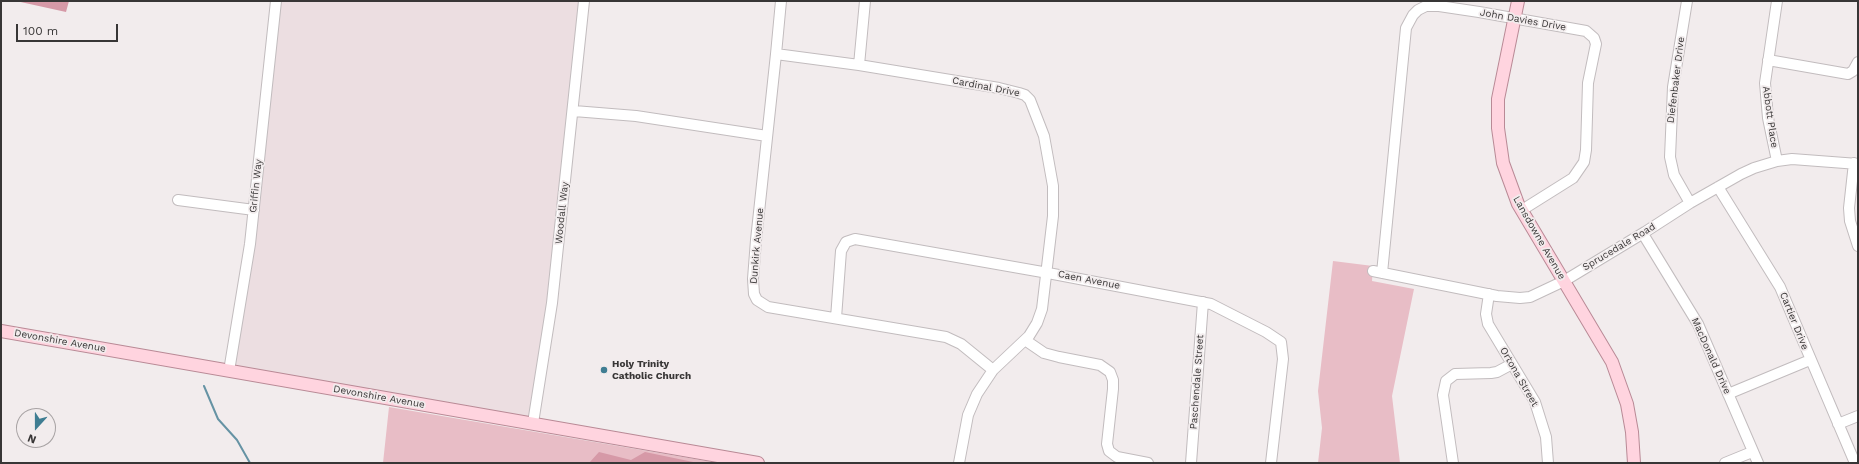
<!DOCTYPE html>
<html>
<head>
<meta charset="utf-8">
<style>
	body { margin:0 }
	#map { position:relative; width:1859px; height:464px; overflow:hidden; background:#f2eced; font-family:"Work Sans",sans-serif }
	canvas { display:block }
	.frame { position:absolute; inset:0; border:2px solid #383636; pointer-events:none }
	.north { position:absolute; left:16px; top:408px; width:40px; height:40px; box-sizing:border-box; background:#f2eced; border:1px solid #a8a3a4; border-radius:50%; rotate:201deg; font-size:11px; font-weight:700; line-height:16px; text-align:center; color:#383636 }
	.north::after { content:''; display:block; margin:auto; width:14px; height:18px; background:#3f7d92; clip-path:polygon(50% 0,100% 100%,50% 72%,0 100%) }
	.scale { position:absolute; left:16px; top:24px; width:102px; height:18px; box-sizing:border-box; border:2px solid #383636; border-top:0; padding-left:5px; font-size:12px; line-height:14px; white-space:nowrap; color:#383636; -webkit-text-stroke:3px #f2eced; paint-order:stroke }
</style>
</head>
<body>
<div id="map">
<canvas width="1859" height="464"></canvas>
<div class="frame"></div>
<div class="north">N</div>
<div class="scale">100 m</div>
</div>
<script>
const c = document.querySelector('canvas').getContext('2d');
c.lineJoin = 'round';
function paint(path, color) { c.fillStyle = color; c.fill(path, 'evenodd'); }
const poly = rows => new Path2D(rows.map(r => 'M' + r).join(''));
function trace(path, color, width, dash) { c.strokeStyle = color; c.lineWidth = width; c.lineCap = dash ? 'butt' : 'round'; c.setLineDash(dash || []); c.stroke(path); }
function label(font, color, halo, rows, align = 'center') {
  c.font = font + ' "Work Sans",sans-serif'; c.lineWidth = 3.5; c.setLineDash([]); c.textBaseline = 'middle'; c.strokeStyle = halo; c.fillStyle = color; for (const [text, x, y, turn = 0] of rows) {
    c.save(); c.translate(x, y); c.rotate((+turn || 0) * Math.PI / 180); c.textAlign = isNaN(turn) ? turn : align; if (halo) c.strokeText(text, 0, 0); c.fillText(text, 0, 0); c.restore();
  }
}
paint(poly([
	[276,1,584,1,533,423,229,371]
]), '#ecdee1');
paint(poly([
	[1333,261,1373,266,1372,281,1414,289,1392,396,1400,463,1318,463,1322,428,1318,391],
	[389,407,712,462,712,463,383,463]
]), '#e8bdc6');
paint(poly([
	[16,1,69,1,66,12],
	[599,452,631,460,645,452,698,463,589,463]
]), '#d699a7');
trace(poly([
	[204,386,218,419,237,440,250,463]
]), '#6693a4', 2);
const minor = poly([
	[1687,1,1673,87,1670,157,1674,175,1690,203],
	[776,54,781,1],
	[1768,60,1848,74,1853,71,1858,62],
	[859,65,865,1],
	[574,111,636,116,767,136],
	[1777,161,1768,118,1765,83,1777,1],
	[1854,163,1849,208,1850,221,1858,246],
	[1718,187,1780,287,1855,463],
	[178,200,254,210],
	[1643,234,1698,324,1758,463],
	[1373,271,1497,296,1520,298,1530,297,1564,281,1645,232,1690,203,1741,174,1754,168,1777,161,1792,159,1858,164],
	[1382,273,1406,28,1413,15,1418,10,1426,6,1439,6,1479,12,1586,31,1594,38,1596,44,1588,83,1586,150,1584,162,1573,178,1522,210],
	[1489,294,1486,314,1488,324,1535,402,1546,437,1548,463],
	[836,318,841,251,846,242,855,239,1048,273,1211,304,1266,332,1281,342,1283,359,1271,463],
	[1025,340,1044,353,1059,357,1100,365,1110,372,1113,380,1113,389,1107,444,1109,451,1117,457,1148,463],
	[229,371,250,244,276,1],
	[1728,394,1810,360],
	[533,423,552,303,584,1],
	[1838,424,1858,416],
	[959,463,968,415,977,394,993,370,1029,336,1037,323,1042,309,1053,216,1053,186,1044,136,1030,100,1025,95,1019,93,999,88,859,65,776,54,756,240,753,279,754,294,757,300,768,307,946,337,961,344,993,370],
	[1191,463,1203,302],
	[1453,463,1443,395,1446,381,1455,374,1491,373,1497,372,1512,364],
	[1725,463,1752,452]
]);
const major = poly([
	[1518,1,1498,99,1498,128,1503,163,1518,204,1612,362,1627,404,1632,432,1634,463],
	[1,331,758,463]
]);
trace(minor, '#c2bcbe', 12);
trace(major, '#b98a96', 14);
trace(minor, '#fff', 10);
trace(major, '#ffd4df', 12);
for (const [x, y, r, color] of [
	[604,370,4,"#3f7d92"]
]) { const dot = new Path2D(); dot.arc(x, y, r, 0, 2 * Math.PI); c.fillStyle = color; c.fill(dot); trace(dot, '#f2eced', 1.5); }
label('10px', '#383636', '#f2eced', [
	["John Davies Drive",1523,20,10],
	["Diefenbaker Drive",1676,80,-83],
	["Cardinal Drive",986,87,11],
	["Abbott Place",1770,117,82],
	["Griffin Way",256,186,-84],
	["Woodall Way",562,213,-84],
	["Lansdowne Avenue",1539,238,60],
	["Dunkirk Avenue",757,246,-85],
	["Sprucedale Road",1619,247,-31],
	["Caen Avenue",1089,280,11],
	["Cartier Drive",1794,321,68],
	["Devonshire Avenue",60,341,10],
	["MacDonald Drive",1711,356,66],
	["Ortona Street",1519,377,60],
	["Paschendale Street",1197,382,-86],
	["Devonshire Avenue",379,397,10]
]);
label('bold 10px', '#383636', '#f2eced', [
	["Holy Trinity",612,364],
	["Catholic Church",612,376]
], 'left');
</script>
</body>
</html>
